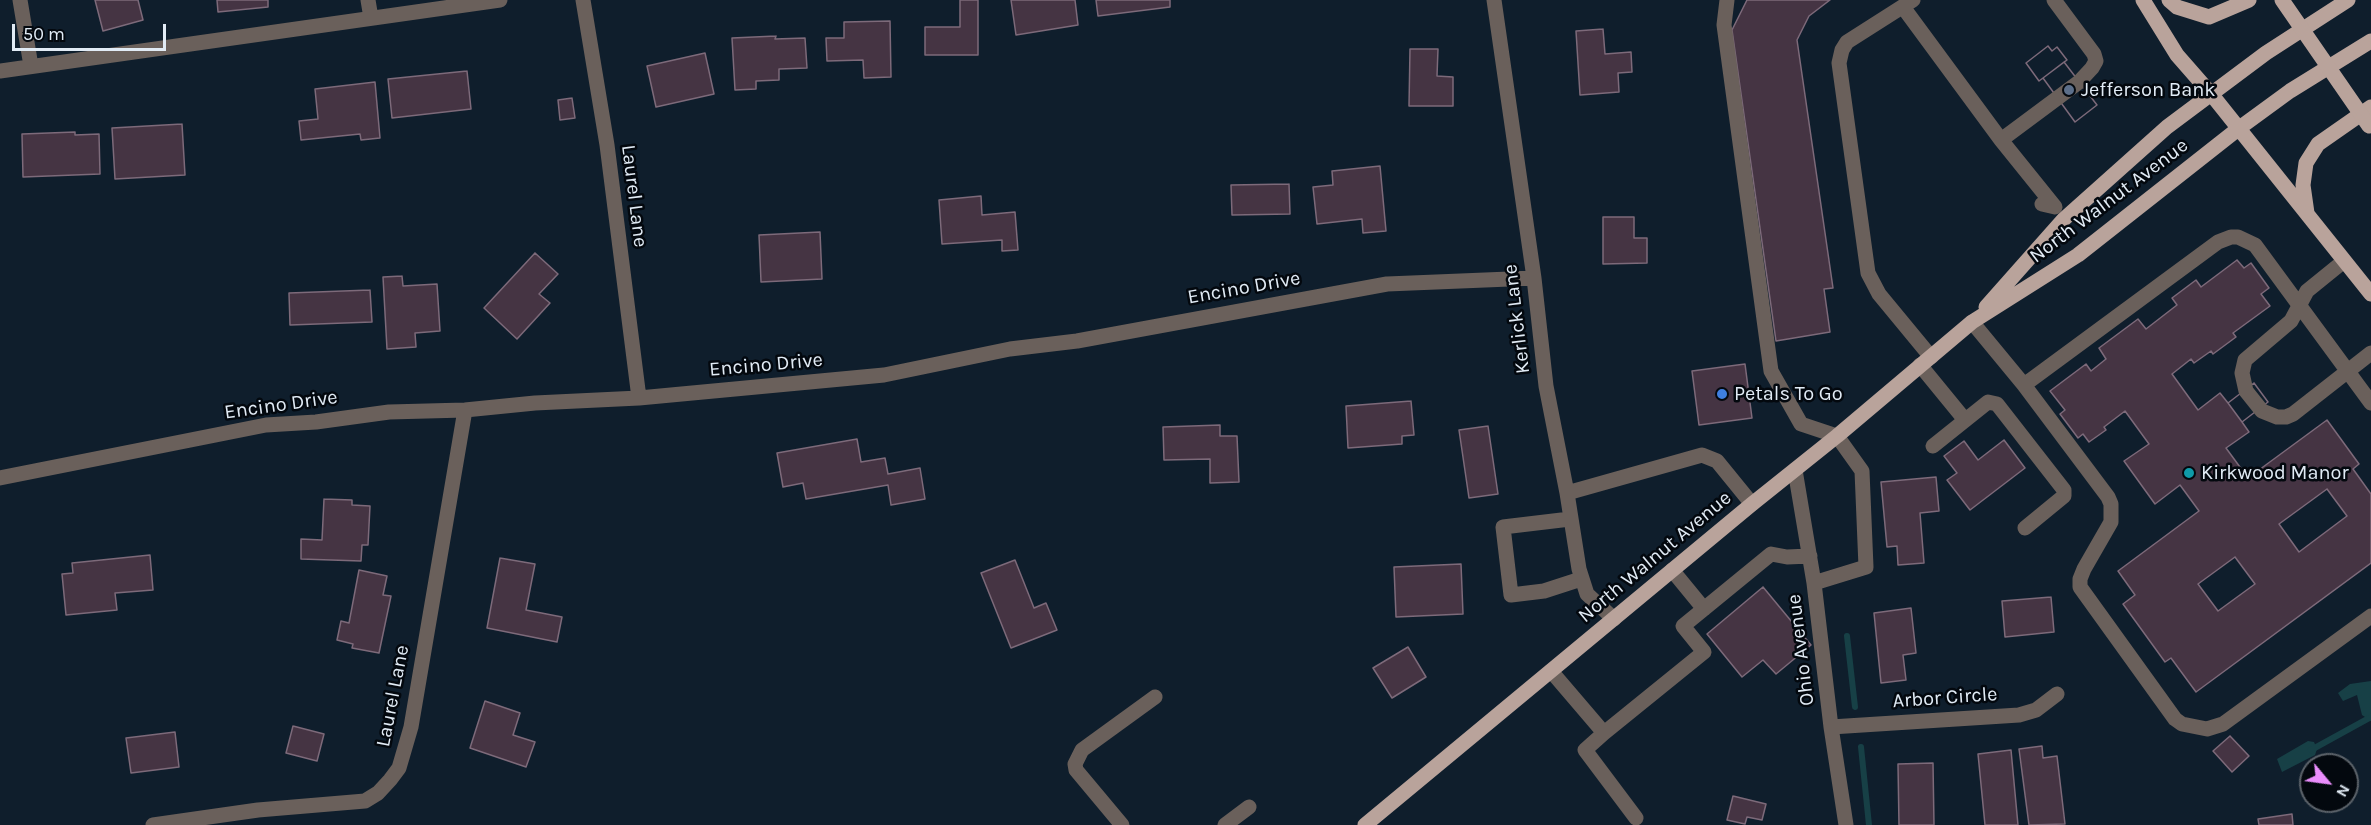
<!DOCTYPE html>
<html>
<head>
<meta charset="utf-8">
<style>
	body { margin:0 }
	#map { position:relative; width:2371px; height:825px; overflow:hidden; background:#0f1e2c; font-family:Karla,sans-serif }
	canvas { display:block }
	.north { position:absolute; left:2299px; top:753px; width:60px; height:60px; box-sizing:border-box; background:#03080e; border:2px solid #5c636a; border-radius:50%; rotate:119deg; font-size:16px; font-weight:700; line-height:24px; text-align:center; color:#e1ebf5 }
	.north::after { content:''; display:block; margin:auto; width:21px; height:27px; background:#ea8dfc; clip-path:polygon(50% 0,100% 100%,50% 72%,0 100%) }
	.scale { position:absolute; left:12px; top:24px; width:154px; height:27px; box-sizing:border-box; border:3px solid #e1ebf5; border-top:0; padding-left:8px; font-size:18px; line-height:21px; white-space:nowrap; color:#e1ebf5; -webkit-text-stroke:4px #03080e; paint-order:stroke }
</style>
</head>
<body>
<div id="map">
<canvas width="2371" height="825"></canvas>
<div class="north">N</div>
<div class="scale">50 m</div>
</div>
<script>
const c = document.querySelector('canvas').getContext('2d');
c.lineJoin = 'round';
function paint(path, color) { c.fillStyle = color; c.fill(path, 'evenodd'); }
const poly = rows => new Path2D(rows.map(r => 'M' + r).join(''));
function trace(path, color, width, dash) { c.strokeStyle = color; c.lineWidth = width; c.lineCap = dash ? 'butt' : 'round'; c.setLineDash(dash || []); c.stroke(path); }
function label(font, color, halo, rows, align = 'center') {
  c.font = font + ' Karla,sans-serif'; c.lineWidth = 5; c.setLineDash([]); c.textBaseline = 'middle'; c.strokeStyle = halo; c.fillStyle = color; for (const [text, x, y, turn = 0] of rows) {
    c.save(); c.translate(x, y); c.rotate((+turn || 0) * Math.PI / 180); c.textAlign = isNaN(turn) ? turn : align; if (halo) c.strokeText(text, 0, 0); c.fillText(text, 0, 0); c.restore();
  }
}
paint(poly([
	[2371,681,2371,721,2362,715,2357,695,2343,701,2338,693,2350,684],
	[2308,741,2314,742,2317,749,2315,755,2282,772,2277,759]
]), '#174046');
trace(poly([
	[1847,636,1855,707],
	[1861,747,1869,825],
	[2311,750,2371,717]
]), '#174046', 6);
const building = poly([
	[95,0,138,0,143,20,103,31,95,0],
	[217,0,268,0,268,7,218,12,217,0],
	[960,0,978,0,978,55,925,55,925,27,960,27,960,0],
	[1011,0,1075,0,1078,25,1016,35,1011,0],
	[1096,0,1170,0,1170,7,1098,16,1096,0],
	[1747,0,1830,0,1809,16,1797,40,1833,288,1824,289,1830,332,1776,341,1732,30,1747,0],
	[890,21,891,77,864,78,863,60,827,61,826,38,844,38,844,22,890,21],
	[1603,29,1605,54,1631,52,1632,72,1618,73,1619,92,1580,95,1576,31,1603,29],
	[776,36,775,39,805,38,807,68,779,69,779,80,756,81,756,89,735,90,732,38,776,36],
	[2048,46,2052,51,2057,47,2067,60,2064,62,2097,105,2075,122,2043,78,2039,81,2026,63,2048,46],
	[2048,46,2052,51,2057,47,2067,60,2039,81,2026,63,2048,46],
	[1410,49,1438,49,1437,76,1453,77,1453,106,1409,106,1410,49],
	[705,53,714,94,656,107,647,66,705,53],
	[2064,62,2097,105,2075,122,2043,78,2064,62],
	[467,71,471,109,392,118,388,79,467,71],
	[375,82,380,138,361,140,360,134,301,140,299,121,318,119,315,89,375,82],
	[572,98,575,118,560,120,558,100,572,98],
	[182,124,185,175,115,179,112,128,182,124],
	[75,132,75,135,99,134,100,174,23,177,22,134,75,132],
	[1380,166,1386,231,1363,233,1362,219,1317,224,1313,187,1333,185,1332,171,1380,166],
	[1289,184,1290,214,1232,215,1231,185,1289,184],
	[981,196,982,215,1015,212,1018,250,1002,251,1002,240,942,244,939,200,981,196],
	[1603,217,1634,217,1634,238,1647,238,1647,263,1603,264,1603,217],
	[820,232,822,279,761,282,759,235,820,232],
	[535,253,558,274,539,294,550,303,517,339,484,308,535,253],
	[2237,260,2244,268,2251,263,2269,288,2261,294,2270,306,2233,333,2236,337,2213,354,2211,351,2194,363,2191,359,2172,374,2198,410,2220,393,2228,403,2254,383,2268,402,2242,422,2249,432,2226,448,2248,478,2327,420,2359,464,2353,469,2371,494,2371,563,2196,692,2171,658,2165,662,2123,604,2135,595,2118,571,2199,511,2180,485,2155,504,2124,461,2149,444,2125,411,2104,427,2106,430,2089,442,2083,434,2078,438,2060,414,2065,410,2050,391,2086,364,2091,371,2106,359,2099,348,2138,319,2146,329,2177,305,2172,298,2196,280,2201,287,2237,260],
	[2327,489,2347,516,2299,552,2279,524,2327,489],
	[2235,557,2255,584,2218,611,2198,584,2235,557],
	[402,276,403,286,437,284,440,331,415,333,416,347,387,349,383,277,402,276],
	[370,290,372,322,290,325,289,293,370,290],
	[1745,364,1752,418,1699,425,1692,371,1745,364],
	[2254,383,2268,402,2242,422,2228,403,2254,383],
	[1411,401,1414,435,1402,436,1402,444,1348,448,1346,406,1411,401],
	[1220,425,1220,436,1237,436,1239,482,1210,483,1210,459,1164,460,1163,427,1220,425],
	[1488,426,1498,494,1469,498,1459,430,1488,426],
	[857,439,861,462,885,458,888,474,920,468,925,499,891,505,888,485,806,499,803,483,783,487,777,453,857,439],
	[2004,440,2025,468,1970,510,1947,480,1957,473,1944,456,1964,441,1978,460,2004,440],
	[1936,477,1939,511,1920,513,1924,563,1898,565,1897,546,1887,547,1881,482,1936,477],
	[324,499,352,500,352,505,370,506,368,545,362,545,361,561,301,559,301,539,322,540,324,499],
	[150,555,153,590,115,593,117,610,66,615,62,574,73,573,72,563,150,555],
	[500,558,535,564,526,610,562,617,557,642,487,628,500,558],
	[1015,560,1034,608,1046,603,1057,630,1011,648,981,573,1015,560],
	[1461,564,1463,614,1396,617,1394,567,1461,564],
	[359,570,387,576,383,595,391,596,379,653,352,648,353,644,337,640,341,621,349,623,359,570],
	[1763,587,1811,645,1776,674,1763,660,1742,677,1707,634,1763,587],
	[2051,597,2054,632,2005,637,2002,601,2051,597],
	[1911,608,1916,653,1903,655,1906,680,1881,683,1874,613,1911,608],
	[1408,647,1426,677,1392,698,1373,668,1408,647],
	[485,701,520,713,513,735,535,742,526,767,470,748,485,701],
	[293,726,324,734,317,761,286,753,293,726],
	[175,732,179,767,131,773,126,738,175,732],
	[2230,736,2249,756,2232,772,2213,751,2230,736],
	[2042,746,2043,758,2057,756,2065,824,2029,825,2019,749,2042,746],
	[2011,750,2018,825,1985,825,1978,754,2011,750],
	[1933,763,1934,825,1899,825,1898,764,1933,763],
	[1733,796,1766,804,1762,820,1747,817,1745,824,1727,820,1733,796],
	[2292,814,2293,825,2259,825,2258,819,2292,814]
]);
paint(building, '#453443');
trace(building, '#7d6a7a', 1.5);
trace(poly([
	[20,0,31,66],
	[368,0,371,18],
	[583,0,607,145,639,398],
	[1494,0,1534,278,1546,386,1567,493,1579,569,1587,594,1614,619],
	[1727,0,1724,25,1771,371,1801,424,1837,436,1862,471,1866,567,1814,583],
	[1913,0,1847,42,1842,50,1839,63,1868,273,1879,294,1931,357],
	[1903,7,2001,140,2055,207,2042,204],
	[0,71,500,0],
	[2001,140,2079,82,2092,68,2096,61,2094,54,2054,0],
	[2344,261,2307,291,2291,321,2245,360,2242,373,2246,391,2262,411,2277,417,2286,417,2293,414,2371,353],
	[1972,322,2024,385,2108,497,2111,504,2111,522,2084,569,2080,579,2080,587,2175,719,2182,724,2207,729,2223,724,2371,616],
	[1920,365,1965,420],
	[2024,385,2218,242,2231,237,2238,237,2255,245,2371,403],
	[1933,446,1988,402,1997,404,2064,490,2064,496,2025,528],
	[1795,470,1814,583,1831,727,1846,825],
	[0,478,266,425,316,422,389,412,465,410,535,403,639,398,884,375,1010,349,1077,341,1387,284,1534,278],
	[1567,493,1702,455,1717,461,1752,504],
	[1570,519,1503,527,1511,595,1544,591,1581,579],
	[1672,570,1704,609],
	[1551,671,1604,733,1585,750,1636,818],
	[1831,727,2019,715,2036,710,2057,694],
	[1604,733,1704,652,1683,626,1771,554,1787,557,1810,556],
	[153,825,258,810,365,801,378,793,390,780,399,768,411,727,465,410],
	[1122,825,1076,770,1075,764,1082,750,1155,697],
	[1225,825,1249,807]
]), '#6a605b', 15);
trace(poly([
	[2143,0,2177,55,2212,95,2371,294],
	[2169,0,2177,7,2209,17,2249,0],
	[2307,213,2303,185,2306,163,2318,144,2371,107],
	[1986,307,2064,219,2167,127,2266,53,2348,0],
	[1365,825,1752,504,1837,436,1972,322,2078,255,2238,129,2290,91,2371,41]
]), '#b9a39b', 15);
trace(poly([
	[2282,0,2369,126]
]), '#b9a39b', 15);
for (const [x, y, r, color] of [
	[2069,90,6,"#5c6f8a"],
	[1722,394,6,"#3f7fe0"],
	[2189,473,6,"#0f9aa8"]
]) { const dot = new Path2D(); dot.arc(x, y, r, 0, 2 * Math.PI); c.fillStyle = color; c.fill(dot); trace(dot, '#03080e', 2); }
label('20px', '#e1ebf5', '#03080e', [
	["Jefferson Bank",2081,90],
	["Petals To Go",1734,394],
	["Kirkwood Manor",2201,473]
], 'left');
label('20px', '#e1ebf5', '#03080e', [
	["Laurel Lane",634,196,83],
	["North Walnut Avenue",2109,201,-37],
	["Encino Drive",1244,288,-10],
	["Kerlick Lane",1517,319,-97],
	["Encino Drive",766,365,-5],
	["Encino Drive",281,405,-8],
	["North Walnut Avenue",1655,557,-40],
	["Ohio Avenue",1801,650,-97],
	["Laurel Lane",393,696,-79],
	["Arbor Circle",1945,698,-4]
]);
</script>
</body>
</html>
